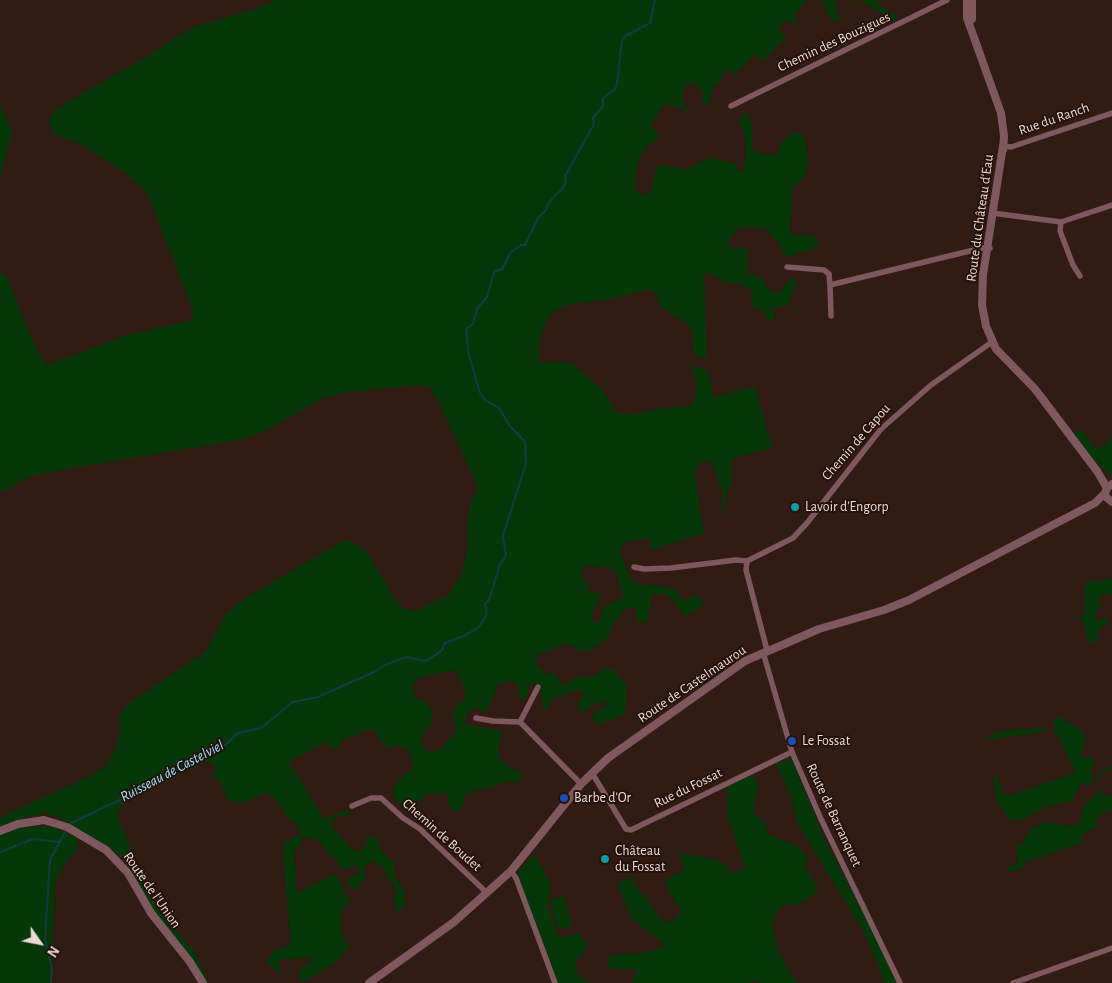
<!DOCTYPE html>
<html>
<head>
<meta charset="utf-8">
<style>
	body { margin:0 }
	#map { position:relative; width:1112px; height:983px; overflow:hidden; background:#311c13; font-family:"Alegreya Sans",sans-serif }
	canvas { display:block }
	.north { position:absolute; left:15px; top:918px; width:50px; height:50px; -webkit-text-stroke:4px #27120a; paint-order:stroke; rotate:123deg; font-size:14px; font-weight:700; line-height:20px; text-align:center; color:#eadad4 }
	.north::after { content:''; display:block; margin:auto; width:18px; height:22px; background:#eadad4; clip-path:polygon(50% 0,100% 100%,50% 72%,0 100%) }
</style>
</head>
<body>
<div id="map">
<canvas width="1112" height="983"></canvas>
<div class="north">N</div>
</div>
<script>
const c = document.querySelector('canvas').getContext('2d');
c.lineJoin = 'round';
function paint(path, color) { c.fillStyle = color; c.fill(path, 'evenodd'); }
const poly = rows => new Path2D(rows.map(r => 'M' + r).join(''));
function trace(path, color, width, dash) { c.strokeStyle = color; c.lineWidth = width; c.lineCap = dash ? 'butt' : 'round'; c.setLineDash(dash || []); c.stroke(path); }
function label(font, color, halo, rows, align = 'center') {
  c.font = font + ' "Alegreya Sans",sans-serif'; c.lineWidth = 4; c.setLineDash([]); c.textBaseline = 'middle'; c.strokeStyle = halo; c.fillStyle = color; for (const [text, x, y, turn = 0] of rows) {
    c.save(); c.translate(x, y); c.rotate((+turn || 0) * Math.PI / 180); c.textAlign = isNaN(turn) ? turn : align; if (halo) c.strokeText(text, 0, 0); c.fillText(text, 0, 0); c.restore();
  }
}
paint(poly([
	[275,0,806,0,795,15,797,25,786,20,778,27,786,38,762,62,755,54,735,74,725,70,719,83,713,86,709,106,704,104,702,91,695,83,687,84,682,95,684,106,690,112,689,115,680,107,676,108,668,103,660,109,651,124,659,137,649,145,639,158,635,180,636,192,645,195,651,189,658,165,688,169,709,157,735,164,739,171,743,172,746,157,745,137,738,120,747,111,752,125,752,147,756,153,778,155,780,144,790,134,800,133,805,138,808,160,805,176,792,190,790,229,791,234,814,236,819,241,817,247,788,257,782,252,780,245,768,230,748,227,737,230,727,242,733,250,739,248,747,249,748,274,759,276,773,294,781,291,791,277,797,281,787,306,773,308,775,320,767,320,765,311,753,308,751,289,736,283,726,283,708,272,704,275,707,360,694,354,692,330,686,323,660,307,658,296,650,289,607,300,571,304,558,309,549,315,539,341,539,362,571,363,602,389,616,412,626,415,641,413,664,408,692,406,697,389,692,365,708,371,714,398,755,386,772,448,734,458,731,463,732,484,726,494,724,508,725,517,723,517,722,501,723,489,718,481,715,468,704,459,695,472,701,518,705,533,651,550,649,538,626,542,620,551,631,580,641,585,661,586,676,590,682,599,687,601,691,595,699,597,704,604,685,617,677,604,666,594,652,594,647,623,637,622,635,606,624,610,611,627,608,638,590,650,581,652,568,643,537,655,536,664,546,674,555,673,560,683,566,685,575,678,595,676,607,667,615,671,627,686,625,714,596,726,593,714,608,703,598,702,580,713,578,703,585,693,578,690,552,699,544,713,541,690,536,682,529,687,525,702,519,695,517,682,509,681,498,684,486,714,476,707,467,712,465,724,502,731,498,748,500,759,510,768,523,774,517,783,504,781,491,788,471,791,465,795,463,806,455,812,449,807,448,796,443,791,436,795,428,793,406,812,393,795,395,786,404,775,414,768,408,749,399,745,389,748,380,741,375,731,367,729,356,736,344,738,334,751,326,742,289,762,324,819,348,810,351,814,334,818,330,825,348,845,355,851,362,851,366,845,367,835,377,838,382,852,393,861,395,875,405,894,405,907,397,912,394,900,396,890,383,868,373,861,365,866,365,878,358,889,351,889,346,880,358,874,359,867,354,865,344,870,317,839,302,837,302,843,294,851,296,893,335,874,350,902,342,911,341,919,341,932,349,947,337,961,303,983,298,977,302,966,313,960,310,957,278,960,281,969,278,973,267,962,274,950,286,947,291,943,283,852,285,842,297,835,302,836,293,819,288,819,276,800,267,792,243,803,228,800,219,780,213,778,215,768,212,762,202,763,121,805,117,815,147,888,160,911,193,950,209,983,204,983,152,909,122,858,102,843,60,818,46,813,27,817,0,828,0,817,86,778,106,766,116,748,120,732,119,715,128,704,205,652,226,614,244,599,343,541,353,542,367,552,397,602,404,609,416,611,448,595,461,576,468,546,467,523,471,501,478,487,441,407,430,388,419,385,343,393,322,399,272,427,245,439,33,475,0,493,0,273,6,276,30,335,46,366,124,336,190,321,194,314,147,192,123,171,82,145,54,134,49,125,50,117,58,108,151,54,191,28,258,8],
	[585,565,610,568,618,575,617,580,623,592,621,598,604,607,599,622,592,622,592,615,602,593,588,593,588,585,581,576],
	[455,670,465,690,463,701,456,706,452,713,456,727,453,736,440,749,431,752,424,749,420,742,424,733,432,723,433,713,426,701,418,699,414,695,412,686,418,678],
	[821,0,835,0,839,22,832,21],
	[860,0,879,0,877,4,896,15,895,22],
	[0,104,12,132,0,178],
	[1083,430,1092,446,1101,449,1112,437,1112,476,1091,458,1073,433],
	[1112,579,1112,593,1103,594,1099,598,1100,607,1096,614,1096,620,1109,618,1105,626,1099,628,1097,642,1088,643,1085,626,1079,618,1085,613,1085,582],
	[1059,716,1084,732,1085,741,1081,757,1085,758,1091,755,1094,762,1090,777,1097,777,1112,764,1112,768,1087,785,1082,782,1072,801,1044,807,1025,818,1011,821,997,801,993,780,994,776,997,776,1003,793,1008,796,1076,773,1053,727,1055,719],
	[1043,728,1048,731,994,739,985,737,1001,731],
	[792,759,823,835,876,937,897,983,885,983,865,934,797,823,792,798,776,763],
	[754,774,758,786,753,813,765,822,767,834,797,846,808,857,805,866,819,891,797,905,784,904,776,913,772,926,779,952,797,983,759,983,756,980,748,983,631,983,638,970,608,968,609,955,642,953,666,946,632,919,617,884,630,877,662,921,672,922,682,911,670,894,665,881,685,869,680,859,681,853,713,859,726,864,732,874,745,868,726,811,728,799,726,788],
	[1103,787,1102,794,1105,797,1112,794,1112,809,1102,813,1096,820,1097,824,1094,829,1083,833,1082,843,1025,862,1022,868,1008,872,1007,868,1018,863,1016,845,1023,843,1030,830,1038,825,1051,822,1065,826,1080,823,1082,809],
	[24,826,53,827,77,838,78,848,66,862,55,882,51,983,0,983,0,835],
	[534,854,551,884,547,908,559,938,578,933,588,946,575,962,578,976,590,983,557,983,517,874],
	[564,896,572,926,558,930,550,900]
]), '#053709');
trace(poly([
	[71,823,122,799,127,794,157,782,185,766,193,759,220,750,238,733,261,728,293,702,318,697,374,672,387,664,406,657,425,661,430,659,442,650,445,643,464,636,479,627,487,614,485,604,489,600,500,564,506,556,503,536,526,463,525,442,509,425,499,408,485,400,480,393,469,355,466,329,473,324,477,309,487,297,494,272,502,269,511,252,521,245,525,245,538,218,546,210,549,202,563,188,566,182,565,176,594,124,593,118,603,106,603,98,615,89,617,84,622,40,625,36,650,23,655,0],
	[0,852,33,839,59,842],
	[51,983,52,970,45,938,50,860,65,832]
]), '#143a45', 2);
trace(poly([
	[731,106,947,0],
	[1003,146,1011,147,1112,113],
	[992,213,1061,222,1112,205],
	[1061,222,1060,231,1073,265,1080,276],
	[787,267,824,270,829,274,830,285,982,248,990,248],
	[830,285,831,316],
	[634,567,644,569,671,568,736,560,747,561],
	[767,650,746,570,747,561,793,538,807,523,881,429,931,385,992,342],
	[763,652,792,752,821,819,900,983],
	[476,718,493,721,520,722,581,784],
	[520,722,538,687],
	[592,773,626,829,631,830,792,752],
	[352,806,371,798,381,798,403,818,420,829,487,893],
	[511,871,516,878,555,983],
	[1013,983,1112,948]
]), '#7f585f', 5.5);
trace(poly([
	[967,0,967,18,1001,113,1004,136,1003,150],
	[972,19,972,0],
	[1003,146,983,275,982,305,986,326,996,349,1035,389,1097,471,1107,488],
	[1112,484,1107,488,1105,493,1106,497,1112,502],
	[0,831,18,824,44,820,67,827,106,850,128,873,151,913,190,962,203,983],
	[369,983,454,922,511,871,581,784,608,758,745,661,819,629,884,610,909,600,1095,503,1105,493]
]), '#7f585f', 8);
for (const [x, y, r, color] of [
	[795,507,5,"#0f9aa8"],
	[792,741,5,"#1a4fb4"],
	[564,798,5,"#1a4fb4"],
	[605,859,5,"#0f9aa8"]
]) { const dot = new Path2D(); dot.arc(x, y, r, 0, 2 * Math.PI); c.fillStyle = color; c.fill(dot); trace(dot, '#27120a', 2); }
label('14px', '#eadad4', '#27120a', [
	["Chemin des Bouzigues",834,42,-25],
	["Rue du Ranch",1054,119,-19],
	["Route du Château d'Eau",980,218,-82],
	["Chemin de Capou",856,442,-49],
	["Route de Castelmaurou",692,684,-34],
	["Rue du Fossat",688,788,-26],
	["Route de Barranquet",834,815,65],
	["Chemin de Boudet",442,835,42],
	["Route de l'Union",152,890,55]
]);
label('14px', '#eadad4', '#27120a', [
	["Lavoir d'Engorp",805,507],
	["Le Fossat",802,741],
	["Barbe d'Or",574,798],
	["Château",615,851],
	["du Fossat",615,867]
], 'left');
label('italic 15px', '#93e6ff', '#27120a', [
	["Ruisseau de Castelviel",172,771,-28]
]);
</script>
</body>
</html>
